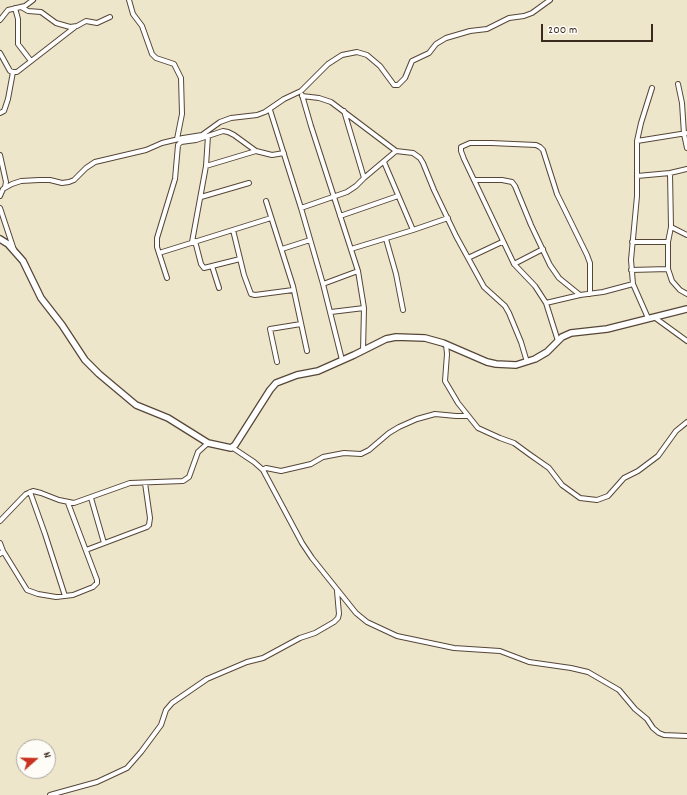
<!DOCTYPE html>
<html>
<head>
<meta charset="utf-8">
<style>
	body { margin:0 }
	#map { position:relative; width:687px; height:795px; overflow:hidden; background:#eee6ca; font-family:Dekko,sans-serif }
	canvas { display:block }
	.north { position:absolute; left:16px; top:739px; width:40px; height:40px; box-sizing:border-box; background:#fdfcf7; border:1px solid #afa8a0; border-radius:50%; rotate:70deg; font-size:11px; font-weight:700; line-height:16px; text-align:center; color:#3b2a1e }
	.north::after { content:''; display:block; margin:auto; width:14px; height:18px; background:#c8321e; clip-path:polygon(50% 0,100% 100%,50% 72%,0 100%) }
	.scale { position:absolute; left:541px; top:24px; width:112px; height:18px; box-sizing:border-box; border:2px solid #3b2a1e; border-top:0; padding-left:5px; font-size:12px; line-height:14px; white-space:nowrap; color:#3b2a1e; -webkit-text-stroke:3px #fdfcf7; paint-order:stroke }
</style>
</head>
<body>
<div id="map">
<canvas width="687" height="795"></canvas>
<div class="north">N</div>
<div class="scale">200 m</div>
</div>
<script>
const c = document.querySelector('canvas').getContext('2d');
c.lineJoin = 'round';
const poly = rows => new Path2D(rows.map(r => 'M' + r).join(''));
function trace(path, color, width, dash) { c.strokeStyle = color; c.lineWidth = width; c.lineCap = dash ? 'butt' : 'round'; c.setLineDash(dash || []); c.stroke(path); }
const minor = poly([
	[129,0,133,14,142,26,152,54,156,58,174,64,181,78,182,114,177,139],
	[21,7,28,11,41,12,56,23,70,27,77,26,86,21,97,23,110,17],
	[15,8,18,19,18,44,31,61],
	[0,20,8,10,25,6,33,0],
	[0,53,10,71,13,72,17,72,75,27],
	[678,84,682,103,684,134,687,148],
	[302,95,311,126,358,271,364,308,363,351],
	[302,96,319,98,331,102,396,151,413,153,420,158,423,163,434,190,456,236,484,287,505,306,509,313,521,342,527,362],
	[270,110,301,208,323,284,342,360],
	[344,111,364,178],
	[0,113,4,111,8,99,13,72],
	[637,141,687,133],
	[0,155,6,182,5,187],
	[384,162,413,230],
	[206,166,256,151],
	[670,173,671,227,668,242,668,269,672,281,680,290,687,294],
	[637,176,670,173,687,169],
	[474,180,502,180,512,182,515,186,531,225,550,265,559,278,580,295],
	[0,196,3,189,12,184,21,181,39,180,50,180,62,183,69,182,74,180,86,168,95,162,146,150,162,143,183,138,202,135,220,122,231,118,257,115,265,112,284,99,301,91,328,64,342,55,357,52,367,55,380,66,394,85,398,85,405,78,412,61,429,53,436,44,446,38,470,31,487,29,509,18,524,16,532,13,550,0],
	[201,197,249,183],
	[266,201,293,286,307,351],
	[0,208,14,250],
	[301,208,347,192,356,186,364,178,396,151],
	[340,216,398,196],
	[671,227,687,235],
	[233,230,244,275,251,294,255,295,293,290],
	[386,239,396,274,403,310],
	[195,241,201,264,204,268,240,259],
	[192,242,206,166,208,136],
	[632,242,668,242],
	[282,249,310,240],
	[351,249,413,230,448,218],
	[159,253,271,218],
	[468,258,502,242],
	[514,264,543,249],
	[212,266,219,288],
	[631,270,668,269],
	[167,278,157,247,157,238,175,179,178,145,181,142,196,140,223,131,228,132,234,135,256,151,272,155,284,153],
	[323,284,358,271],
	[546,303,580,295,603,292,633,284],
	[331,312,364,308],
	[654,317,687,341],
	[648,318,633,284,631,260,637,196,637,141,641,123,652,88],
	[558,341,546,303,535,286,514,264,464,159,461,151,461,147,470,143,491,143,536,145,540,147,543,150,557,194,587,255,590,263,590,294],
	[446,344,447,354,445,381,458,403,478,428,500,438,514,443,529,454,549,468,562,485,580,498,597,500,608,496,624,478,638,471,658,456,676,431,687,422],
	[277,362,270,329,301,324],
	[233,448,254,462,263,470,302,543,312,558,356,613,367,622,397,636,454,648,500,651,529,662,571,668,588,672,619,690,635,709,647,719,653,728,659,733,664,735,687,736],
	[263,470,266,468,281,471,311,464,323,457,344,453,361,454,369,450,389,433,399,427,417,419,435,414,456,416,468,416],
	[30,492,45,534,65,596],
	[91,498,104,543],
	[0,521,22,498,26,494,33,491,41,493,59,500,74,503,130,483,183,481,189,477,198,452,208,443],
	[0,543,3,551,0,554],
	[86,550,147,527,149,525,150,518,145,483],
	[3,551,27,590,38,594,56,597,73,595,93,587,97,583,97,580,68,503],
	[50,795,97,782,127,768,141,752,161,725,166,710,172,703,207,679,247,662,263,658,300,638,315,633,334,622,338,618,339,614,337,591]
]);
const tertiary = poly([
	[0,239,8,244,23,261,41,298,62,325,85,360,99,374,136,405,168,418,208,443,231,448,235,445,270,390,276,383,297,375,318,371,354,355,386,339,396,337,425,338,443,343,487,362,496,364,516,365,535,359,547,352,562,337,571,333,607,329,687,309]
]);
trace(minor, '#564638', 6);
trace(tertiary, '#564638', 8);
trace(minor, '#fff', 4);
trace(tertiary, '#fff', 5.5);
</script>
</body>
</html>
